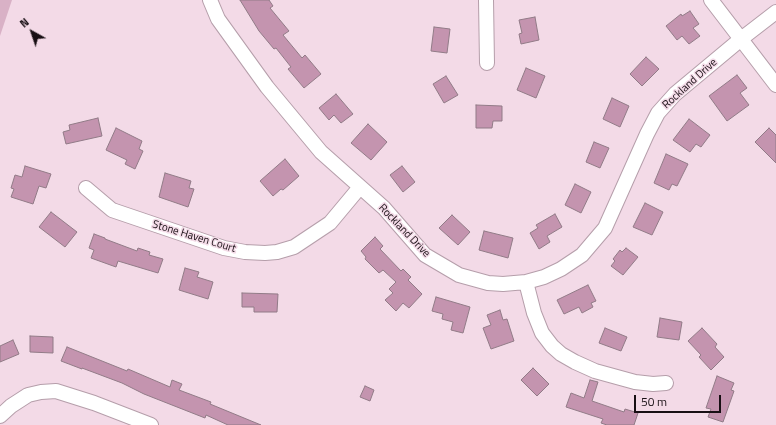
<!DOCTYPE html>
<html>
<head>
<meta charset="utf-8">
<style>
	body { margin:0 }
	#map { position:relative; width:776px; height:425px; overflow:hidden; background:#f3dae7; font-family:"Titillium Web",sans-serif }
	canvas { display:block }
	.north { position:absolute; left:12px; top:12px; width:40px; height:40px; -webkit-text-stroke:3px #f3dae7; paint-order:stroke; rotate:320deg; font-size:11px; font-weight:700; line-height:16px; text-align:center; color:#180f14 }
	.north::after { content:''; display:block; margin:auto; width:14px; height:18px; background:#180f14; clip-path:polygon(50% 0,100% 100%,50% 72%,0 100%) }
	.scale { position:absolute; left:634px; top:395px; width:87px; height:18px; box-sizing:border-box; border:2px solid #180f14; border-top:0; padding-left:5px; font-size:12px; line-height:14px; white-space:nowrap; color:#180f14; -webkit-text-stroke:3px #f3dae7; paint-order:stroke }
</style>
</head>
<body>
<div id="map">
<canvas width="776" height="425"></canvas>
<div class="north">N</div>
<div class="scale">50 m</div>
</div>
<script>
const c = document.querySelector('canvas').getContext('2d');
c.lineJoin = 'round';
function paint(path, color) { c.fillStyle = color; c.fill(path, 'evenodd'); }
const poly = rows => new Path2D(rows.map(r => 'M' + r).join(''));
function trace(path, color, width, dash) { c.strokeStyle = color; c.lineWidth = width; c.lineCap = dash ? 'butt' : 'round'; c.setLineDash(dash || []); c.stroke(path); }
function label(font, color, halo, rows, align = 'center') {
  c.font = font + ' "Titillium Web",sans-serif'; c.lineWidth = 3; c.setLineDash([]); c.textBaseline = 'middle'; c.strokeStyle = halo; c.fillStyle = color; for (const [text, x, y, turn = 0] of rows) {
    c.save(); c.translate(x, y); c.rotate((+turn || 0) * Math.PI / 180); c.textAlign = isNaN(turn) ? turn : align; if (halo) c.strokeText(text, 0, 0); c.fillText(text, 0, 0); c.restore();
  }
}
paint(poly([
	[0,0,12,0,0,36]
]), '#d9b1c6');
const building = poly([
	[240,0,269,0,273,6,270,8,289,31,283,35,302,58,305,55,321,74,304,88,288,69,291,67,276,48,274,49,259,31,240,0],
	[690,11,699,24,693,28,700,36,689,44,682,36,677,40,666,26,681,14,682,16,690,11],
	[535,17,539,40,521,44,519,34,522,33,519,20,535,17],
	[434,27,450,29,447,53,431,51,434,27],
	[646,57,659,69,642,86,630,74,646,57],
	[526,68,545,76,536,98,517,90,526,68],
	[737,75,747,88,740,93,749,105,727,121,709,96,737,75],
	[446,76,458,95,444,103,433,84,446,76],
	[336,94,353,114,341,123,334,115,329,120,319,108,336,94],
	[612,98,629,106,620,127,603,119,612,98],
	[476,105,502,106,502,121,493,121,492,128,476,128,476,105],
	[98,118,102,136,66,144,63,132,70,130,69,125,98,118],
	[689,119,710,135,701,147,696,144,690,152,673,140,689,119],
	[368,124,387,142,371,160,351,143,368,124],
	[116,128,142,141,139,149,143,151,135,169,125,164,127,160,106,150,116,128],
	[769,128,776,135,776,163,755,142,769,128],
	[594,142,609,148,600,168,586,162,594,142],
	[666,154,688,164,677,186,672,184,669,190,654,183,666,154],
	[285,159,299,176,283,190,281,189,273,196,260,181,285,159],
	[25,166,51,174,46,188,39,186,33,204,11,197,14,189,11,188,15,175,22,177,25,166],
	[402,166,415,182,403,192,390,175,402,166],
	[165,173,191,181,189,188,194,189,188,207,159,197,165,173],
	[575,184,591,192,581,213,565,205,575,184],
	[645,203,663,212,652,235,633,227,645,203],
	[51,212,77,232,65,247,39,227,51,212],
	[555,214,562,227,547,236,550,242,539,249,530,233,538,228,536,225,555,214],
	[452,215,470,232,458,245,439,228,452,215],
	[484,231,513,238,508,258,479,250,484,231],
	[94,234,105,238,105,239,137,251,138,248,150,252,149,255,163,259,158,273,118,261,116,267,91,258,94,250,89,248,94,234],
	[375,237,383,246,380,249,401,271,403,269,411,277,408,280,422,294,409,308,403,303,396,311,385,300,393,293,389,289,396,282,383,270,379,273,365,259,366,257,361,251,375,237],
	[626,248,638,257,623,275,611,266,615,261,613,259,620,250,622,252,626,248],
	[185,268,199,272,197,277,213,282,208,299,179,290,185,268],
	[588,285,596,301,591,303,593,307,582,313,579,307,564,314,557,300,588,285],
	[242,293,278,294,277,312,254,312,254,307,242,307,242,293],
	[436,297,470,307,463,333,451,330,453,322,442,319,443,314,432,311,436,297],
	[500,310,503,320,507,319,514,341,491,349,483,328,491,325,487,315,500,310],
	[660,318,682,322,679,340,657,337,660,318],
	[605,328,627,337,621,351,599,343,605,328],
	[702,328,717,344,715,347,724,357,711,370,699,357,701,355,688,341,702,328],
	[30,336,53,337,53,353,30,352,30,336],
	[13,340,19,354,0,362,0,346,13,340],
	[67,347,127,371,128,369,170,387,172,380,182,384,179,390,211,402,210,404,261,425,228,425,206,415,205,418,144,394,122,383,82,368,82,369,61,361,67,347],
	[533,368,549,384,537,396,521,380,533,368],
	[717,376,734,383,731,390,734,391,723,422,708,417,711,409,706,408,717,376],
	[590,380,598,382,592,401,624,412,625,409,638,413,634,425,607,425,601,423,603,419,566,407,571,393,584,398,590,380],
	[365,386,374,390,370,401,360,397,365,386]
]);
paint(building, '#c494af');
trace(building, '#917b87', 1);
const minor = poly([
	[210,0,218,19,267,87,321,152,384,208,425,255,459,275,488,283,503,284,526,282,544,277,561,269,582,255,605,228,647,134,658,113,675,94,741,39,776,12],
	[486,0,487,63],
	[711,0,776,85],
	[86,188,112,210,224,248,245,252,265,253,277,252,294,247,330,223,360,187],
	[526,282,534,313,542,333,552,346,561,354,575,362,595,371,635,382,653,384,666,383],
	[0,416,11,406,28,395,41,392,56,391,94,403,151,425]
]);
trace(minor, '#b59eaa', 16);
trace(minor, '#fff', 14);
label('11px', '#180f14', '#f3dae7', [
	["Rockland Drive",690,84,-42],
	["Rockland Drive",404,231,46],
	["Stone Haven Court",194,237,17]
]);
</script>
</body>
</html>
